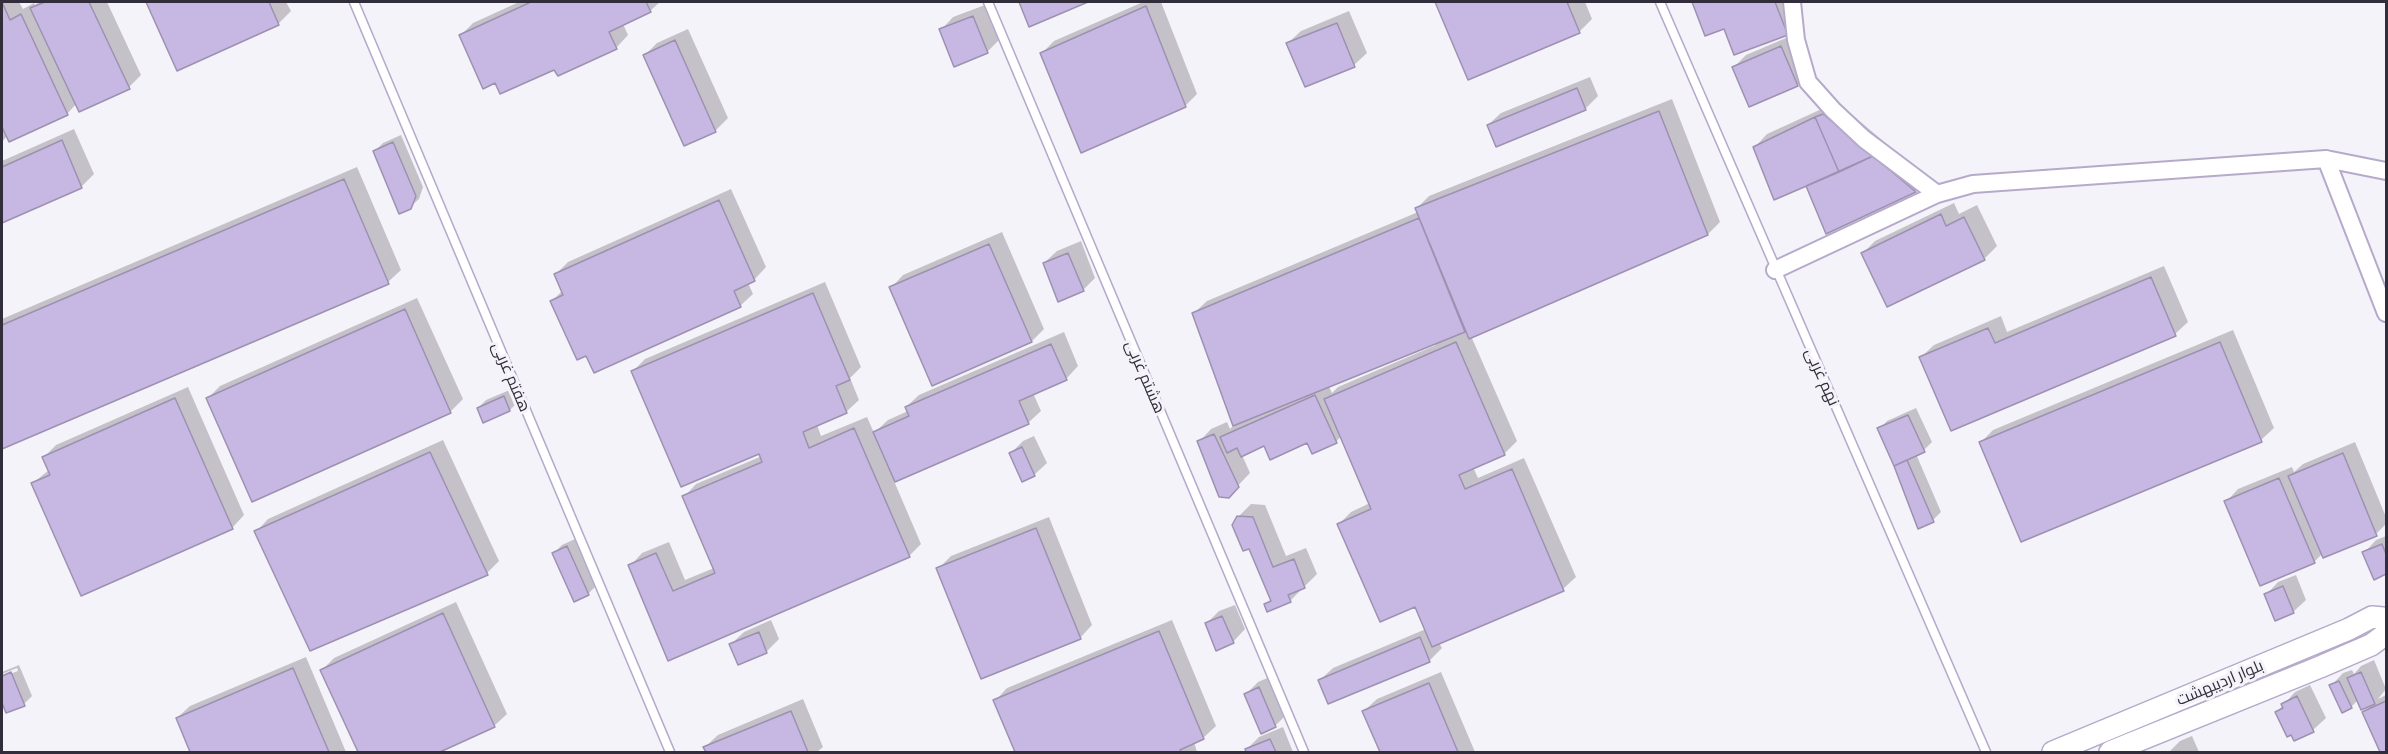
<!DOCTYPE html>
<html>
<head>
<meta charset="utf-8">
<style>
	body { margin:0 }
	#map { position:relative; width:2388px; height:754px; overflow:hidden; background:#f5f3fa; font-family:"Crimson Pro",serif }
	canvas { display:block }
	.frame { position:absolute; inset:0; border:3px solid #322d3a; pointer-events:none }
</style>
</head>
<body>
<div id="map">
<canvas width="2388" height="754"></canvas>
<div class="frame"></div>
</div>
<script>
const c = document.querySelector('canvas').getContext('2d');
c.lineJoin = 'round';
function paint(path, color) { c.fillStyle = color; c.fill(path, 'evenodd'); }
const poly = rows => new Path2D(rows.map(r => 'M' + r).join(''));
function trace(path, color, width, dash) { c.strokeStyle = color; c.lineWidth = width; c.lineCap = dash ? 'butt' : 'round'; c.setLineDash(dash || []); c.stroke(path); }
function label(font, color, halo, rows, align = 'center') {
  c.font = font + ' "Crimson Pro",Cairo,serif'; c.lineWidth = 6; c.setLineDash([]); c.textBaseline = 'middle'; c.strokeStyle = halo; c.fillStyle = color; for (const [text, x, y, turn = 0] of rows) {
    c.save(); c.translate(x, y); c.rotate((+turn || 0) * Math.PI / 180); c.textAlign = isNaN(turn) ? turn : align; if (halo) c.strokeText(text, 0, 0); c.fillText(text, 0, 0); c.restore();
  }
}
paint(poly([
	[2,2,19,2,23,9,34,3,35,5,39,2,107,2,141,75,129,87,76,104,67,114,7,136,2,142],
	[148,2,286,2,291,11,278,24,178,69],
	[519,2,660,2,650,11,623,24,628,35,616,48,554,68,496,81,461,35,473,23],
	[1021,2,1084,2,1030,25],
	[1143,2,1161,2,1197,94,1185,106,1042,53,1054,41],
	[1437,2,1585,2,1592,19,1580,31,1469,78],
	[1694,2,1792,2,1787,33,1725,27,1706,34],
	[985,5,999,40,987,52,941,30,953,17],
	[1349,11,1367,53,1354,65,1288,43,1301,31],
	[688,29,728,118,715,131,645,55,657,43],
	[1793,35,1809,73,1797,85,1734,67,1746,55],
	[1590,77,1598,96,1585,109,1488,125,1501,113],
	[1672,99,1720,222,1708,234,1471,336,1517,441,1504,454,1473,467,1478,478,1524,458,1576,577,1563,589,1439,643,1442,648,1429,661,1320,680,1333,668,1426,629,1416,605,1339,524,1351,512,1370,503,1341,436,1336,442,1308,441,1264,444,1242,455,1250,473,1228,496,1199,442,1211,429,1227,422,1230,429,1234,425,1194,313,1207,301,1418,212,1417,208,1429,196],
	[1435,342,1436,345,1338,387,1332,393,1328,385],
	[1837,102,1928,179,1916,191,1827,232,1807,184,1755,147,1767,134],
	[74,129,94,174,82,186,2,221,2,161],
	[401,135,423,187,419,199,410,207,375,151,383,143],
	[357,167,401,270,388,282,2,447,2,319],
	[731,189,766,267,754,280,748,283,753,294,740,306,587,354,552,301,563,290,556,274,568,262],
	[1954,203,1959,214,1977,205,1997,246,1984,259,1863,253,1875,241],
	[1002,232,1044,329,1032,341,933,384,891,288,903,275],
	[1081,241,1095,278,1083,290,1044,263,1057,251],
	[2164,266,2188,322,2175,334,1921,357,1934,345,2001,316,2007,332],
	[825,282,861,367,850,378,859,400,846,412,817,425,821,436,867,417,874,433,888,420,908,411,906,407,919,395,1064,332,1078,366,1066,379,1033,393,1041,411,1028,423,894,481,921,544,909,556,669,659,630,566,642,553,669,542,685,580,714,568,684,497,696,484,762,456,760,452,633,371,645,359],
	[417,298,463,399,450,412,208,398,220,386],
	[2233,330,2274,428,2261,440,1981,442,1993,430],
	[188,387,244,515,232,528,33,483,49,470,43,458,56,445],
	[512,389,518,402,510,410,484,421,478,408,486,400],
	[1916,408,1932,442,1924,450,1916,454,1941,512,1933,520,1879,429,1887,421],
	[1034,436,1047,463,1034,475,1011,453,1023,441],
	[443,440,499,561,487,573,256,532,268,519],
	[2355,442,2386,517,2386,524,2376,534,2323,553,2314,562,2226,502,2238,489,2292,467,2294,472,2303,464],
	[1251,504,1265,505,1286,556,1306,548,1317,574,1290,601,1266,604,1271,599,1238,517],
	[1049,517,1092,625,1080,638,938,569,951,556],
	[2386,536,2386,573,2375,578,2364,553,2376,540],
	[575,539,596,586,588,594,554,553,562,545],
	[2296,575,2306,600,2293,612,2266,595,2278,582],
	[456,602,507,714,494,726,437,752,360,752,322,670,334,658],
	[1235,605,1245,629,1233,642,1206,624,1219,611],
	[771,620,779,639,766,652,731,644,744,632],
	[1172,620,1216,726,1203,738,1194,742,1197,752,1017,752,995,701,1007,688],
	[306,657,346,752,192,752,177,718,190,706],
	[2374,660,2386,689,2378,699,2386,695,2386,752,2381,752,2364,712,2372,704,2358,700,2351,707,2331,686,2343,673,2352,670,2354,674,2361,666],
	[19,665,32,696,24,704,7,711,2,699,2,677,18,671,17,668,2,674,2,672],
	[1441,672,1475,752,1381,752,1364,711,1377,699],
	[1272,676,1288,713,1275,726,1246,694,1258,682],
	[2310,685,2326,718,2313,730,2277,712,2295,692],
	[803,699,823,747,817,752,707,752,705,747,718,735],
	[1283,727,1293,752,1248,752,1247,749,1259,737],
	[2192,736,2199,752,2169,752,2180,741]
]), '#0003');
const building = poly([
	[2,2,10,20,21,14,68,115,9,142,2,127,2,2],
	[45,2,89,2,130,89,79,112,30,8,45,2],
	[146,2,269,2,279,25,177,71,146,2],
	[531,2,646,2,651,12,609,32,617,49,558,76,554,70,500,94,495,83,483,89,459,35,531,2],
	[1019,2,1088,2,1029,27,1019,2],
	[1435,2,1567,2,1580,33,1468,80,1435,2],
	[1692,2,1775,2,1788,35,1734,55,1724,29,1705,36,1692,2],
	[1146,6,1186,107,1081,153,1040,53,1146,6],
	[973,16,988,53,954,67,939,29,973,16],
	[1337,23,1355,67,1305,87,1286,43,1337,23],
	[675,40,716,132,684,146,643,55,675,40],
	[1781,46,1798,86,1749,107,1732,67,1781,46],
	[1577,88,1586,110,1496,147,1487,125,1577,88],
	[1659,111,1708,235,1469,339,1415,208,1659,111],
	[1823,114,1873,156,1839,172,1815,117,1823,114],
	[1815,117,1839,172,1774,200,1753,147,1815,117],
	[62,140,82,188,2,223,2,167,62,140],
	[393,142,416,196,411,209,399,214,373,151,393,142],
	[1873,156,1916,192,1826,234,1806,186,1873,156],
	[344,179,389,284,2,449,2,325,344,179],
	[719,200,755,281,734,291,741,307,594,373,586,356,577,360,550,301,563,295,554,274,719,200],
	[1941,214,1946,226,1964,217,1985,260,1887,307,1861,253,1941,214],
	[1419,218,1465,332,1233,426,1192,313,1419,218],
	[989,244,1032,342,932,386,889,287,989,244],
	[1068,253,1084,291,1058,302,1043,263,1068,253],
	[2151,277,2176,336,1951,431,1919,357,1988,328,1995,343,2151,277],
	[813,293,850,380,836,386,847,413,803,432,809,448,854,428,910,557,668,661,628,565,656,553,673,591,715,573,682,496,762,462,759,454,681,487,631,371,813,293],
	[405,309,451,413,252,502,206,398,405,309],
	[1456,342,1505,455,1459,475,1465,489,1512,469,1564,591,1432,647,1415,607,1380,622,1337,524,1371,509,1324,399,1456,342],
	[2220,342,2262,442,2021,542,1979,442,2220,342],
	[1051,344,1067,380,1019,401,1029,424,895,482,873,432,909,416,905,407,1051,344],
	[1315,395,1337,443,1312,454,1307,443,1270,460,1264,446,1241,457,1237,448,1227,453,1220,437,1315,395],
	[504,396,510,411,483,423,477,408,504,396],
	[175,398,233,529,81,596,31,483,50,475,42,457,175,398],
	[1908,415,1925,452,1894,466,1877,428,1908,415],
	[1214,434,1239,487,1229,498,1219,497,1197,441,1214,434],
	[1022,447,1035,476,1022,482,1009,453,1022,447],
	[430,452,488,575,310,651,254,531,430,452],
	[2343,453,2377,536,2323,558,2288,476,2343,453],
	[1907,460,1934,522,1918,529,1894,466,1907,460],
	[2279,478,2315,563,2260,586,2224,501,2279,478],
	[1237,516,1253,517,1273,567,1294,559,1305,588,1288,595,1291,602,1267,612,1264,604,1271,601,1249,549,1243,551,1232,525,1237,516],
	[1036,528,1081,639,981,679,936,568,1036,528],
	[2382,544,2386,554,2386,574,2374,580,2362,552,2382,544],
	[567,546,589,595,574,602,552,553,567,546],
	[2283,586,2294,613,2275,621,2264,594,2283,586],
	[443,613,495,727,440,752,358,752,320,670,443,613],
	[1222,616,1234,643,1216,651,1205,623,1222,616],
	[1159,631,1204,739,1180,750,1181,752,1015,752,993,700,1159,631],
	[759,632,767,653,738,665,729,644,759,632],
	[1420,637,1430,662,1328,704,1318,680,1420,637],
	[293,668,329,752,190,752,176,718,293,668],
	[11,672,25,706,6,713,2,703,2,676,11,672],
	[2361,672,2375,704,2361,710,2347,678,2361,672],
	[2339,681,2352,708,2342,713,2329,685,2339,681],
	[1429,683,1458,752,1380,752,1362,711,1429,683],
	[1259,687,1276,727,1261,734,1244,694,1259,687],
	[2297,696,2314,732,2294,741,2291,735,2287,737,2275,712,2283,708,2281,704,2297,696],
	[2386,701,2386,752,2380,752,2362,712,2386,701],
	[791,711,808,752,706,752,703,747,791,711],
	[1270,739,1276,752,1246,752,1245,749,1270,739]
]);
paint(building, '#c7b7e3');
trace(building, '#9d91b1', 1.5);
const service = poly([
	[354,2,670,752],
	[988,2,1304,752],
	[1660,2,1986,752]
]);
const minor = poly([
	[1792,2,1796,40,1808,82,1833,110,1864,139,1937,194],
	[2326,159,2386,171],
	[1775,270,1937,194,1973,184,2326,159,2386,313]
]);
const tertiary = poly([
	[2053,752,2349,629,2372,617,2383,618,2386,621],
	[2110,752,2320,667,2371,645,2386,634]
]);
trace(service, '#b6aacb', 11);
trace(minor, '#b6aacb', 20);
trace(tertiary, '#b6aacb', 24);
trace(service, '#fff', 8);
trace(minor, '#fff', 16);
trace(tertiary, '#fff', 21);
label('16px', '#322d3a', '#f5f3fa', [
	["هفتم غربی",511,377,67],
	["هشتم غربی",1145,377,67],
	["نهم غربی",1822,377,66],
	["بلوار اردیبهشت",2220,683,-23]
]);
</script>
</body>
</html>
